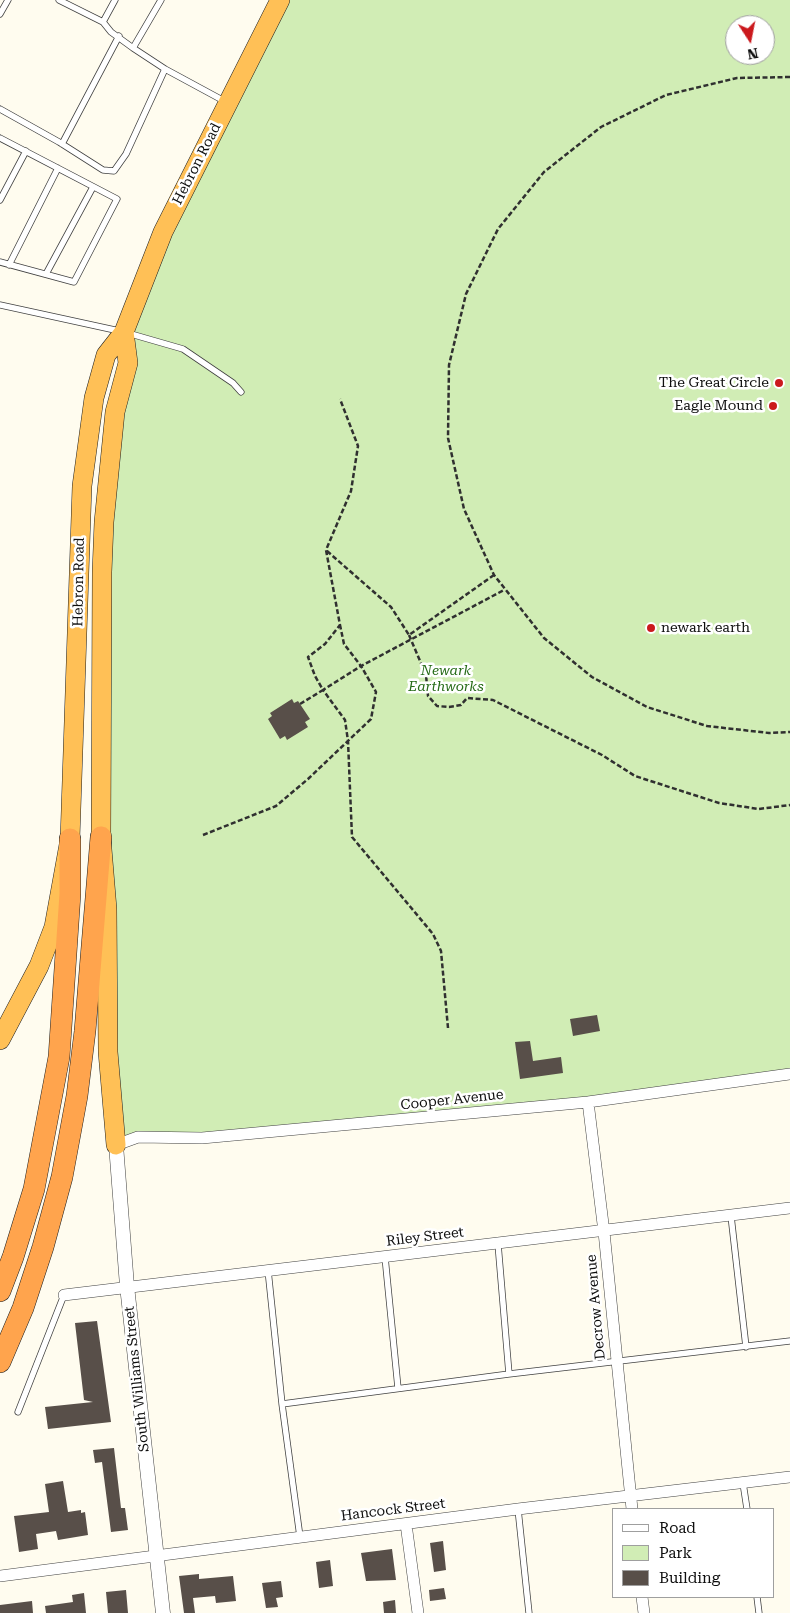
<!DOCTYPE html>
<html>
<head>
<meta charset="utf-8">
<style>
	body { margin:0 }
	#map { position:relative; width:790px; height:1613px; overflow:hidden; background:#fffcef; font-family:"Roboto Serif",serif }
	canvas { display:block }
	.legend { position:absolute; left:612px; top:1508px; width:162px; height:90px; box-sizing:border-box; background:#fff; border:1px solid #9f9f9f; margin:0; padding:6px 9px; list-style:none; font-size:15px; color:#0e0e0e }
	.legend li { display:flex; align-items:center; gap:10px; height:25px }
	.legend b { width:25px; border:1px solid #9f9f9f }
	.north { position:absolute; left:725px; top:15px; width:50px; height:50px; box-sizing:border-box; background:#fff; border:1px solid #9f9f9f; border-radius:50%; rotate:169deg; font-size:14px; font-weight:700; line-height:20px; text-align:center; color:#0e0e0e }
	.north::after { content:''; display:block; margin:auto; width:18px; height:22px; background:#cb191d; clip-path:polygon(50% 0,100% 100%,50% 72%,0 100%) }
</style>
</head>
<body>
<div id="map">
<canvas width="790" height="1613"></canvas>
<ul class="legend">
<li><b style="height:6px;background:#fff"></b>Road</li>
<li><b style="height:14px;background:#d1edb5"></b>Park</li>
<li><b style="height:14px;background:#584f49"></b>Building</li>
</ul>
<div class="north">N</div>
</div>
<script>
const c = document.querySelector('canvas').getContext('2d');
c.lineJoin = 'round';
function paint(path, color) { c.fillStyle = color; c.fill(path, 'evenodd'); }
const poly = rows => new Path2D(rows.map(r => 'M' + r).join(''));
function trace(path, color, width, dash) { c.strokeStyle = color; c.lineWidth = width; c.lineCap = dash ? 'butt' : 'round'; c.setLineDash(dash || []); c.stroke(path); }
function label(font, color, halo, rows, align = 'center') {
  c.font = font + ' "Roboto Serif",serif'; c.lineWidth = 5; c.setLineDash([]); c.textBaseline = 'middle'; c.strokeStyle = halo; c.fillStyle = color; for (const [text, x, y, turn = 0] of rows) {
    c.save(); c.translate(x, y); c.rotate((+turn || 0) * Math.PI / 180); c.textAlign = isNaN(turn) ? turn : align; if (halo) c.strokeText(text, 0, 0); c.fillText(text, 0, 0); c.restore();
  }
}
paint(poly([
	[280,0,790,0,790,1074,588,1102,163,1136,116,1145,104,522,124,332],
	[735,25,765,25,765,55,735,55]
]), '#d1edb5');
paint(poly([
	[292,699,294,703,298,701,310,719,305,722,308,727,287,740,285,736,280,739,268,719,272,716,270,713],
	[597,1015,600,1031,573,1036,570,1019],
	[530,1041,533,1061,561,1057,563,1073,520,1079,515,1042],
	[97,1321,111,1422,48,1429,45,1407,93,1402,84,1400,75,1323],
	[114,1448,121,1508,125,1508,128,1530,111,1532,102,1462,95,1463,93,1450],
	[63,1481,68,1512,81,1510,81,1513,85,1512,88,1535,58,1540,56,1531,36,1534,38,1549,19,1552,14,1516,49,1512,45,1484],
	[443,1541,446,1570,434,1572,430,1543],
	[392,1549,396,1580,366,1581,361,1553],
	[330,1560,333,1586,319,1588,316,1562],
	[199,1574,199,1579,233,1576,236,1601,216,1603,215,1596,193,1598,195,1613,184,1613,179,1576],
	[281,1581,283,1597,276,1598,278,1607,266,1608,262,1583],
	[444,1588,446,1599,430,1601,429,1590],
	[126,1590,128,1613,108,1613,106,1592],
	[84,1593,86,1613,46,1613,45,1606,73,1602,72,1595],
	[395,1600,396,1613,384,1613,383,1602],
	[32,1601,33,1613,0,1613,0,1605]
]), '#584f49');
const service = poly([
	[59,0,103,22,111,32,133,48],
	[161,0,133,48,165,69],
	[0,14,8,0],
	[103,22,115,0],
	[0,109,59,142,103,170,114,171,126,154,165,69,226,102],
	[0,138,117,199,74,282,0,262],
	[62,144,119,36],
	[0,200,26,151],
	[9,265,58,168],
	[46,274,93,187],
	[0,305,124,332,183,349,233,383,241,392],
	[731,1216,746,1347],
	[498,1244,509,1374],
	[385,1257,398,1388],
	[268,1270,282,1404,300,1537],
	[282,1404,509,1374,790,1341],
	[18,1412,64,1295],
	[743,1483,747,1509],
	[518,1509,529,1613],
	[757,1597,759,1613]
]);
const minor = poly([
	[588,1102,604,1232,632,1509],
	[116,1145,138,1137,202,1138,588,1102,790,1074],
	[64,1295,790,1208],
	[406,1524,418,1613],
	[0,1576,518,1509,790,1477],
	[642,1597,644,1613]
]);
const tertiary = poly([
	[116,1145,127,1286,163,1613]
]);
const trunk = poly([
	[0,1040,39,966,54,927,70,839,82,486,94,398,106,355,124,332,163,232,280,0],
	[116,1145,108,1052,107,909,101,837,102,572,104,522,115,412,128,363,124,332]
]);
const motorway = poly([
	[0,1291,13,1257,34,1189,59,1057,70,894,70,839],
	[0,1362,23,1308,43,1247,62,1177,77,1096,85,1031,101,837]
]);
trace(service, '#414141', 7);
trace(minor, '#414141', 12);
trace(tertiary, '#414141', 15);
trace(trunk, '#1f1f1f', 20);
trace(motorway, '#1f1f1f', 22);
trace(poly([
	[790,77,737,78,666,95,601,127,544,172,498,229,466,294,449,365,448,438,464,509,494,575,544,638,592,677,647,707,707,726,769,733,790,732],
	[327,551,391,607,409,635,494,575],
	[409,635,426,675,428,696,437,706,449,707,461,705,467,698,493,700,602,755,635,776,719,803,759,809,790,805],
	[300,704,323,690,315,676,308,657,325,644,340,625,326,550,351,491,358,446,340,399],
	[203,835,276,806,308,779,371,719,376,692,361,666,344,644,340,625],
	[448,1028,441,951,433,934,352,837,348,741,345,720,323,690,361,666,504,590]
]), '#303030', 2.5, [5, 2.5]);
trace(service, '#fff', 5.5);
trace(minor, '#fff', 11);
trace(tertiary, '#fff', 14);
trace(trunk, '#ffc056', 19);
trace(motorway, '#ffa44d', 21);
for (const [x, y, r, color] of [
	[779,383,5,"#cb191d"],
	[773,406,5,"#cb191d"],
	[651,628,5,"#cb191d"]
]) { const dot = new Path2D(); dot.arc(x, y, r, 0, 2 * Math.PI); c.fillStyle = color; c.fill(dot); trace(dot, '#fff', 2); }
label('14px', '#0e0e0e', '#fff', [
	["Hebron Road",197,164,-63],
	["Hebron Road",79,582,-89],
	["Cooper Avenue",452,1100,-6],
	["Riley Street",425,1237,-7],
	["Decrow Avenue",596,1307,-95],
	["South Williams Street",137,1379,-96],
	["Hancock Street",393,1510,-7]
]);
label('14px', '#0e0e0e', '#fff', [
	["The Great Circle",769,383],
	["Eagle Mound",763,406],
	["newark earth",661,628,"left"]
], 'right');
label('italic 14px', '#276c18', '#fff', [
	["Newark",446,671],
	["Earthworks",446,687]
]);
</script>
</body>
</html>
